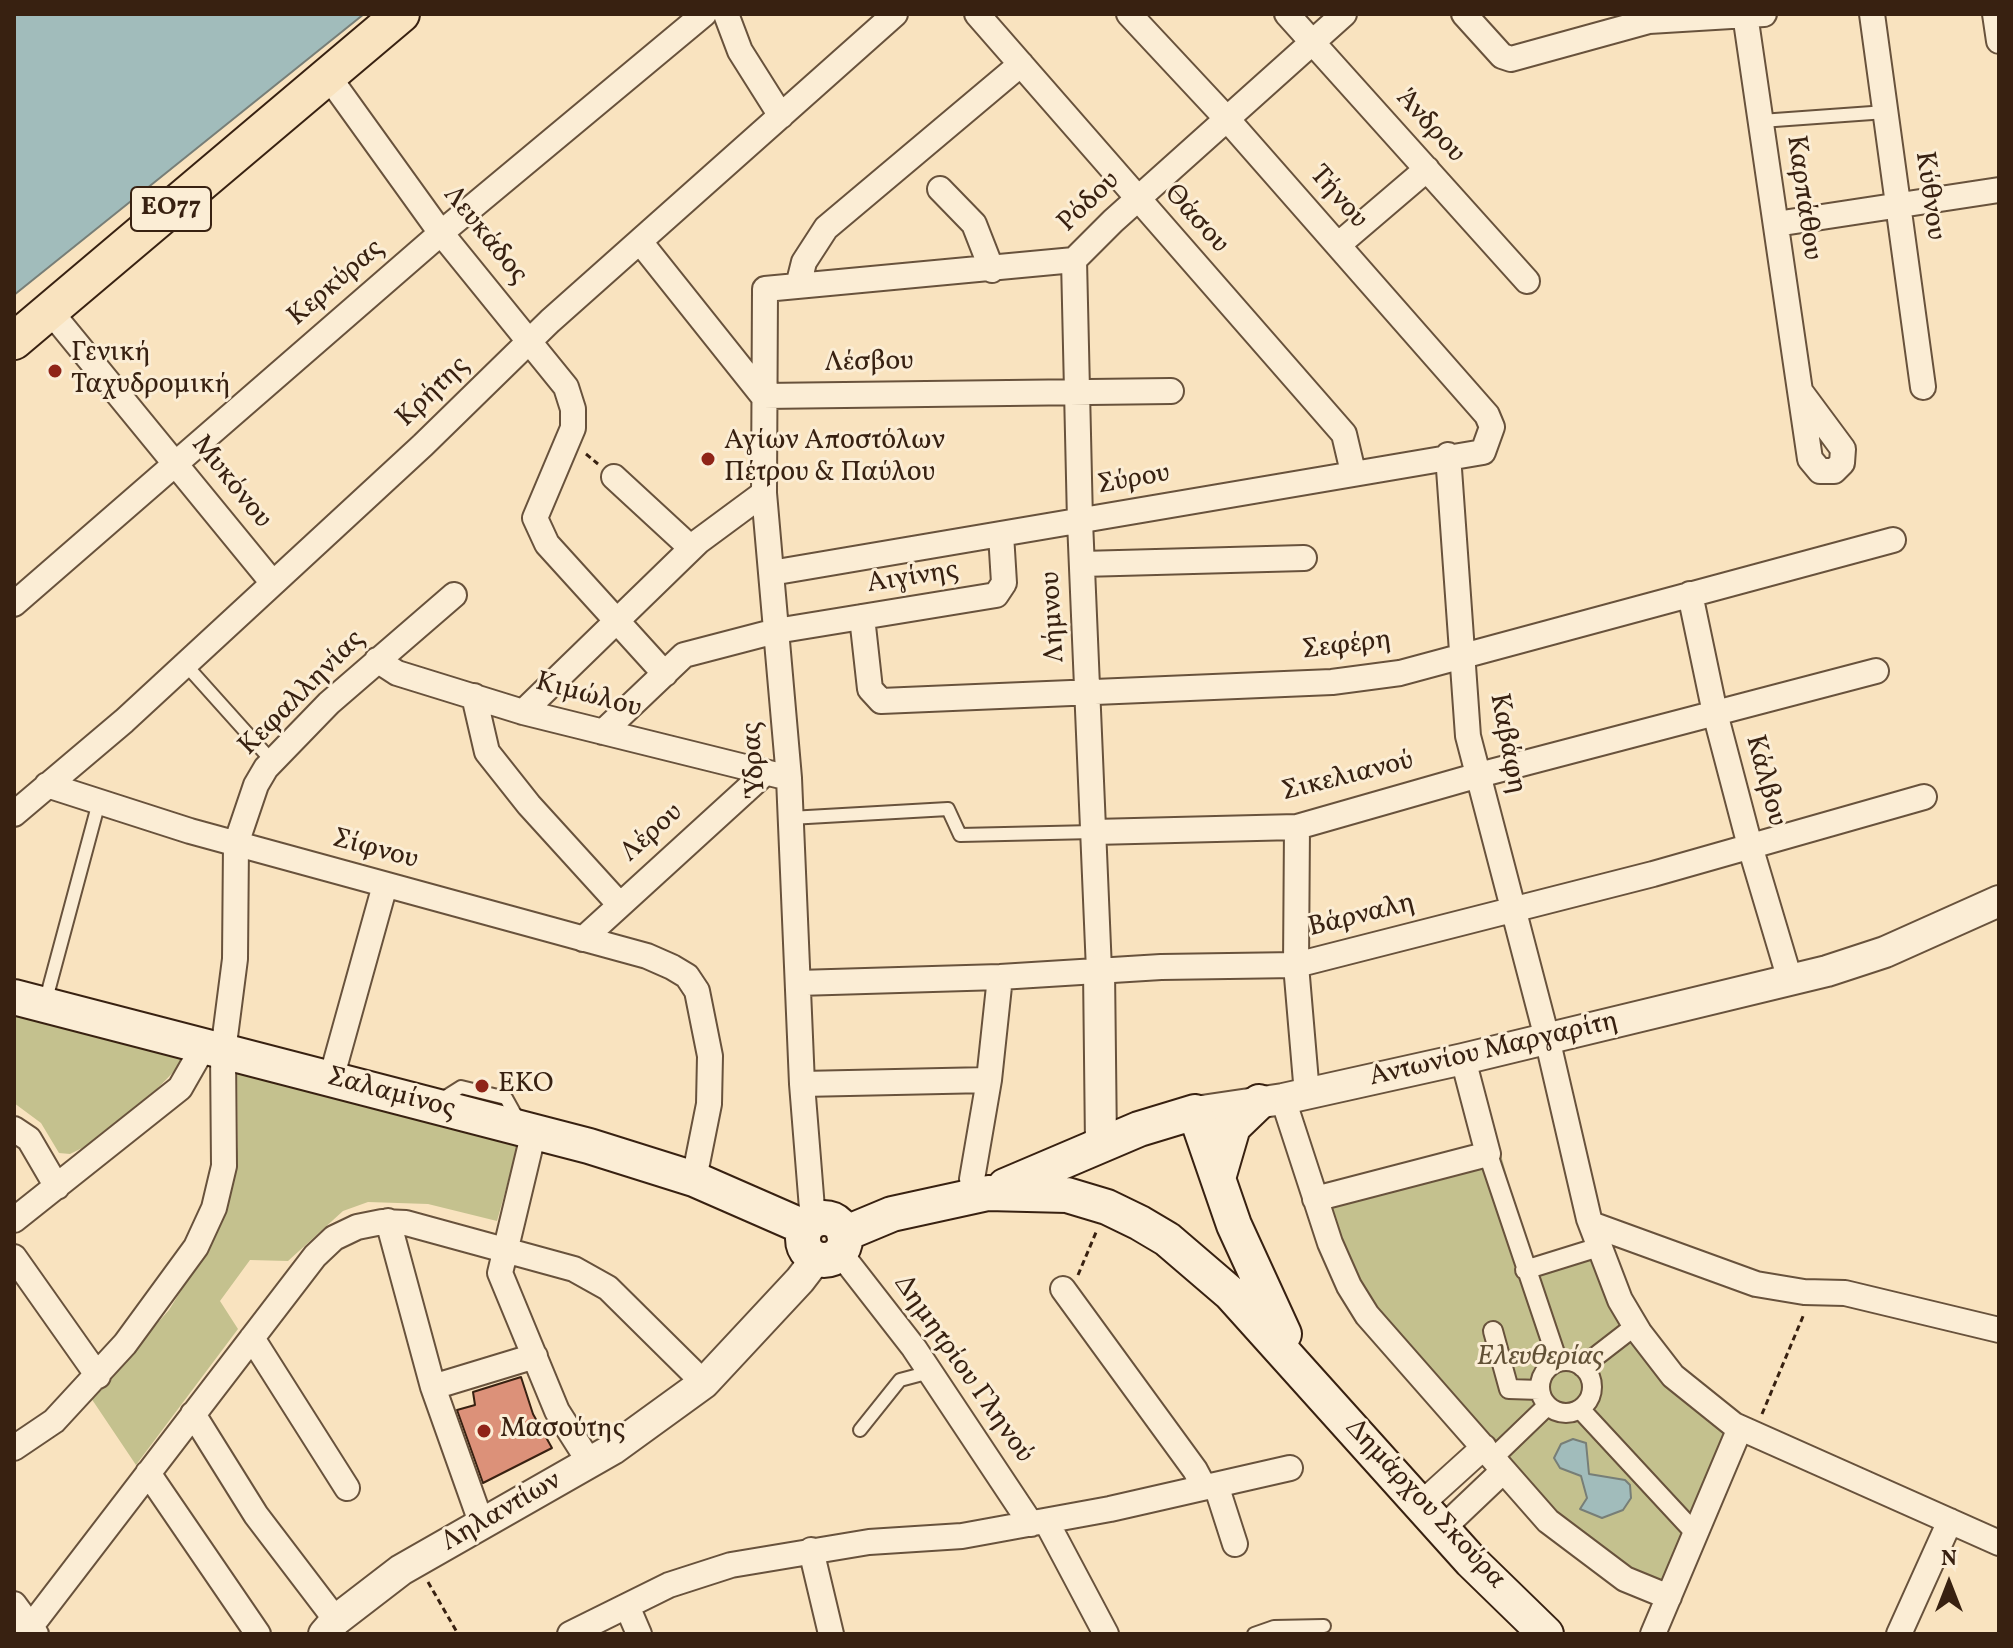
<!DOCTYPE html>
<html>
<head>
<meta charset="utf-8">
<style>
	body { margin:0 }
	#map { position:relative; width:2013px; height:1648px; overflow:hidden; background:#f9e3bf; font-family:Vollkorn,serif }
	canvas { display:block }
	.frame { position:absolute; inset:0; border:16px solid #382111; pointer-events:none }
	.north { position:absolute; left:1909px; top:1544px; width:80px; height:80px; -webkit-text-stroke:6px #fbedd5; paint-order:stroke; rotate:0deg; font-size:22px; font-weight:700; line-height:32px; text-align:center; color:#382111 }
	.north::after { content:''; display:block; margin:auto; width:28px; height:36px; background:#382111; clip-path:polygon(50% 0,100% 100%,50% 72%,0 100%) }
</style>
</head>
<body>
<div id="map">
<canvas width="2013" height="1648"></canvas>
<div class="frame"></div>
<div class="north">N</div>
</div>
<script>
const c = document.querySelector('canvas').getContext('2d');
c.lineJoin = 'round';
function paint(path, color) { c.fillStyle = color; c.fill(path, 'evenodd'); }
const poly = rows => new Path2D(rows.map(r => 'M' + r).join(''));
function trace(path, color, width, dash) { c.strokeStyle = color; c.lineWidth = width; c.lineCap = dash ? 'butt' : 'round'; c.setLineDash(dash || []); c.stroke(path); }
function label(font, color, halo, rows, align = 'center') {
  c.font = font + ' Vollkorn,serif'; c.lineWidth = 6; c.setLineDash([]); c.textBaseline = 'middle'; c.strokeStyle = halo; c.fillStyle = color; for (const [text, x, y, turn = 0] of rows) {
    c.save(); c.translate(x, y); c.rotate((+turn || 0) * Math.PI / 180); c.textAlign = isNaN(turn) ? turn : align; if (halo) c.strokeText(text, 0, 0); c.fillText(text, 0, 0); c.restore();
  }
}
paint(poly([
	[14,1015,185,1060,157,1089,84,1147,70,1154,59,1153,41,1123,14,1103],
	[237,1070,519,1142,497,1221,428,1204,368,1202,343,1211,288,1261,250,1260,220,1301,238,1329,136,1465,91,1398,169,1310,204,1253,231,1183,238,1147],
	[1481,1082,1530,1260,1596,1238,1631,1320,1734,1425,1669,1597,1583,1550,1367,1315,1315,1199,1488,1155]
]), '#c4c18e');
const water = poly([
	[14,14,364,14,14,295,14,14],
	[1573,1439,1586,1443,1589,1474,1625,1480,1630,1485,1631,1498,1623,1510,1602,1518,1580,1509,1587,1498,1581,1476,1560,1468,1554,1458,1561,1444,1573,1439]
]);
paint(water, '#a1bcbb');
trace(water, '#777e77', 2);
const building = poly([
	[521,1377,533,1414,552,1448,483,1483,457,1410,475,1405,473,1392,521,1377]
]);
paint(building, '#dc9179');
trace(building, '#382111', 2);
const service = poly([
	[1761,121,1886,112],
	[185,664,272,761],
	[790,818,948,809,960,835,1094,832],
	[45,1003,99,802],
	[442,1099,461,1087,506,1098,516,1116],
	[860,1430,900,1380,930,1372],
	[1254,1634,1274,1627,1324,1626]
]);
const pedestrian = poly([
	[1488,1154,1558,1362],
	[1525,1270,1599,1247],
	[1493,1331,1509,1389,1540,1390],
	'1540 1387a26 26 0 1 1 52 0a26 26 0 1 1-52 0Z',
	[1582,1367,1635,1326],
	[1581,1410,1695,1533],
	[1493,1458,1547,1406]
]);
const minor = poly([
	[726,14,740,51,781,116],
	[977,14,1344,434,1353,472],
	[1287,14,1527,281],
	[1464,14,1502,56,1511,59,1649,21,1764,14],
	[1745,14,1800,391,1810,459,1820,471,1834,471,1842,463,1843,449,1800,391],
	[1872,14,1923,387],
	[1995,14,1999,41],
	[328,76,441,233,566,387,573,409,573,428,535,518,547,544,665,674],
	[940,189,974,224,992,270],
	[1776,224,1999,190],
	[641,243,763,396,1171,391],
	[1338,245,1427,169],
	[1074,260,1080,521,1099,970],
	[798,286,804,262,826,228,1021,64],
	[50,311,272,582],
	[1448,455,1468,736,1547,1038,1589,1219,1620,1300,1639,1332,1673,1376,1734,1425,1999,1543],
	[614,477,691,548],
	[1082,564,1304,558],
	[771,573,1483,452,1492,427,1487,415,1227,119,1129,14],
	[1690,594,1715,713,1750,846,1790,980],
	[14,604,441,233,704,14],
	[862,617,870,689,881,701,1332,682,1400,673,1893,540],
	[377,660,397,673,523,712,789,778],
	[474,696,487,752,529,805,620,905],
	[523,712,699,541,764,493],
	[603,732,684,655,776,631,996,595,1004,583,1001,534],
	[47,785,190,831,647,956,672,967,687,976,697,991,710,1056,709,1104,694,1179],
	[14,814,124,721,423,445,550,321,895,14],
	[1297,827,1296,965,1307,1094],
	[1094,832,1297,827,1479,775,1876,671],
	[583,939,765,773],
	[798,983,1000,977,1161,967,1296,965,1653,874,1924,797],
	[331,1079,385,885],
	[802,1084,989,1080],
	[1283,1099,1330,1243,1349,1286,1367,1315,1548,1521,1625,1579,1669,1597],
	[14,1129,29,1139,57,1187],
	[534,1131,500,1273,557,1411,590,1463],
	[972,1179,989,1080,1000,977],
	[1315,1199,1488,1154,1463,1059],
	[14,1220,180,1088,204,1046],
	[388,1221,433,1387,482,1525],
	[813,1221,802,1084,789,778,764,493,765,289,1074,260,1113,221,1344,14],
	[1591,1224,1756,1284,1804,1292,1845,1293,1999,1330],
	[840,1253,914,1348,1031,1524],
	[14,1257,98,1376],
	[1063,1289,1195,1470,1204,1487],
	[252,1338,347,1488],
	[433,1387,535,1356],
	[193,1414,256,1515,336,1620],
	[14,1448,54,1421,125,1344,196,1247,214,1208,224,1166,223,1052,235,959,236,844,256,785,266,768,329,703,454,595],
	[148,1473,258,1634],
	[1216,1485,1235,1544],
	[1420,1505,1484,1447],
	[1046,1521,1106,1634],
	[1442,1529,1502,1472],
	[811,1550,831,1634],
	[14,1604,36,1634],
	[627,1606,639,1634],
	[25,1634,315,1256,334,1238,357,1227,382,1222,406,1223,574,1269,608,1288,704,1383],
	[570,1634,669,1585,731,1565,869,1542,962,1536,1110,1509,1290,1468],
	[1653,1634,1740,1428],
	[1899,1634,1950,1521]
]);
const tertiary = poly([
	[1099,970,1101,1145],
	[1195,1112,1283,1099,1463,1059,1827,971,1885,952,1999,901],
	[324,1634,336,1620,401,1570,613,1449,704,1383,800,1280,816,1259]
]);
const secondary = poly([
	[14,997,589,1146,694,1179,806,1228],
	[1219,1175,1233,1127,1259,1102],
	[1005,1186,1139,1129,1195,1112,1234,1225,1284,1334],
	'803 1239a21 21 0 1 1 42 0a21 21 0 1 1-42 0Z',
	[844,1234,892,1214,988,1193,1067,1195,1107,1207,1140,1223,1167,1239,1230,1293,1471,1561,1546,1634]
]);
const primary = poly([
	[14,341,401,14]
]);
trace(service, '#68523c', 16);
trace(pedestrian, '#68523c', 22);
trace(minor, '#68523c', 28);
trace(tertiary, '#68523c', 34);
trace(secondary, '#382111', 38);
trace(primary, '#382111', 40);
trace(poly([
	[586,454,598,464],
	[1078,1275,1097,1230],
	[1762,1414,1804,1314],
	[428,1582,458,1634]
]), '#382111', 3, [6, 4]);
trace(service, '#fbedd5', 12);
trace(pedestrian, '#fbedd5', 18);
trace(minor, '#fbedd5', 24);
trace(tertiary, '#fbedd5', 30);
trace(secondary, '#fbedd5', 34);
trace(primary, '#f9e3bf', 36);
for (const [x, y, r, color] of [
	[55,371,8,"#8f2418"],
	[708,459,8,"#8f2418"],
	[482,1086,8,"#8f2418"],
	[484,1431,8,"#8f2418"]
]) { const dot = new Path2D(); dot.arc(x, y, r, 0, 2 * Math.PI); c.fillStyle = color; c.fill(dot); trace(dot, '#fbedd5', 3); }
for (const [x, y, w] of [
	[171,209,80]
]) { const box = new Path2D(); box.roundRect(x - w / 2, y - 22, w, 44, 6); c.fillStyle = '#fbedd5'; c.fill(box); trace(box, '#382111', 2); }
label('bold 26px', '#382111', null, [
	["ΕΟ77",171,209]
]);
label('28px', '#382111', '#fbedd5', [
	["Άνδρου",1429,127,48],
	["Κύθνου",1928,196,82],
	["Τήνου",1337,198,49],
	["Καρπάθου",1802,198,82],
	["Ρόδου",1090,203,-44],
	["Θάσου",1195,220,48],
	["Λευκάδος",484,236,51],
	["Κερκύρας",337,284,-41],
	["Λέσβου",869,364,-1],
	["Κρήτης",434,393,-44],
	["Σύρου",1134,481,-10],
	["Μυκόνου",230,483,51],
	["Αιγίνης",913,579,-9],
	["Λήμνου",1055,617,-93],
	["Σεφέρη",1347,647,-7],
	["Κεφαλληνίας",303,694,-45],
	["Κιμώλου",588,697,15],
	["Καβάφη",1506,744,79],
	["Ύδρας",756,758,-94],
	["Σικελιανού",1348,778,-14],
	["Κάλβου",1764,781,75],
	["Λέρου",653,834,-42],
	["Σίφνου",375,851,15],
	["Βάρναλη",1362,917,-14],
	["Αντωνίου Μαργαρίτη",1494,1051,-13],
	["Σαλαμίνος",391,1095,15],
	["Δημητρίου Γληνού",962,1370,55],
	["Δημάρχου Σκούρα",1424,1505,47],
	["Ληλαντίων",502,1513,-30]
]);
label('28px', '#382111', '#fbedd5', [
	["Γενική",71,355],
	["Ταχυδρομική",71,387],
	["Αγίων Αποστόλων",724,443],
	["Πέτρου & Παύλου",724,475],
	["EKO",498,1086],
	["Μασούτης",500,1431]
], 'left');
label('italic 28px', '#625136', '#fbedd5', [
	["Ελευθερίας",1540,1359]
]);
</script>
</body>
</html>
